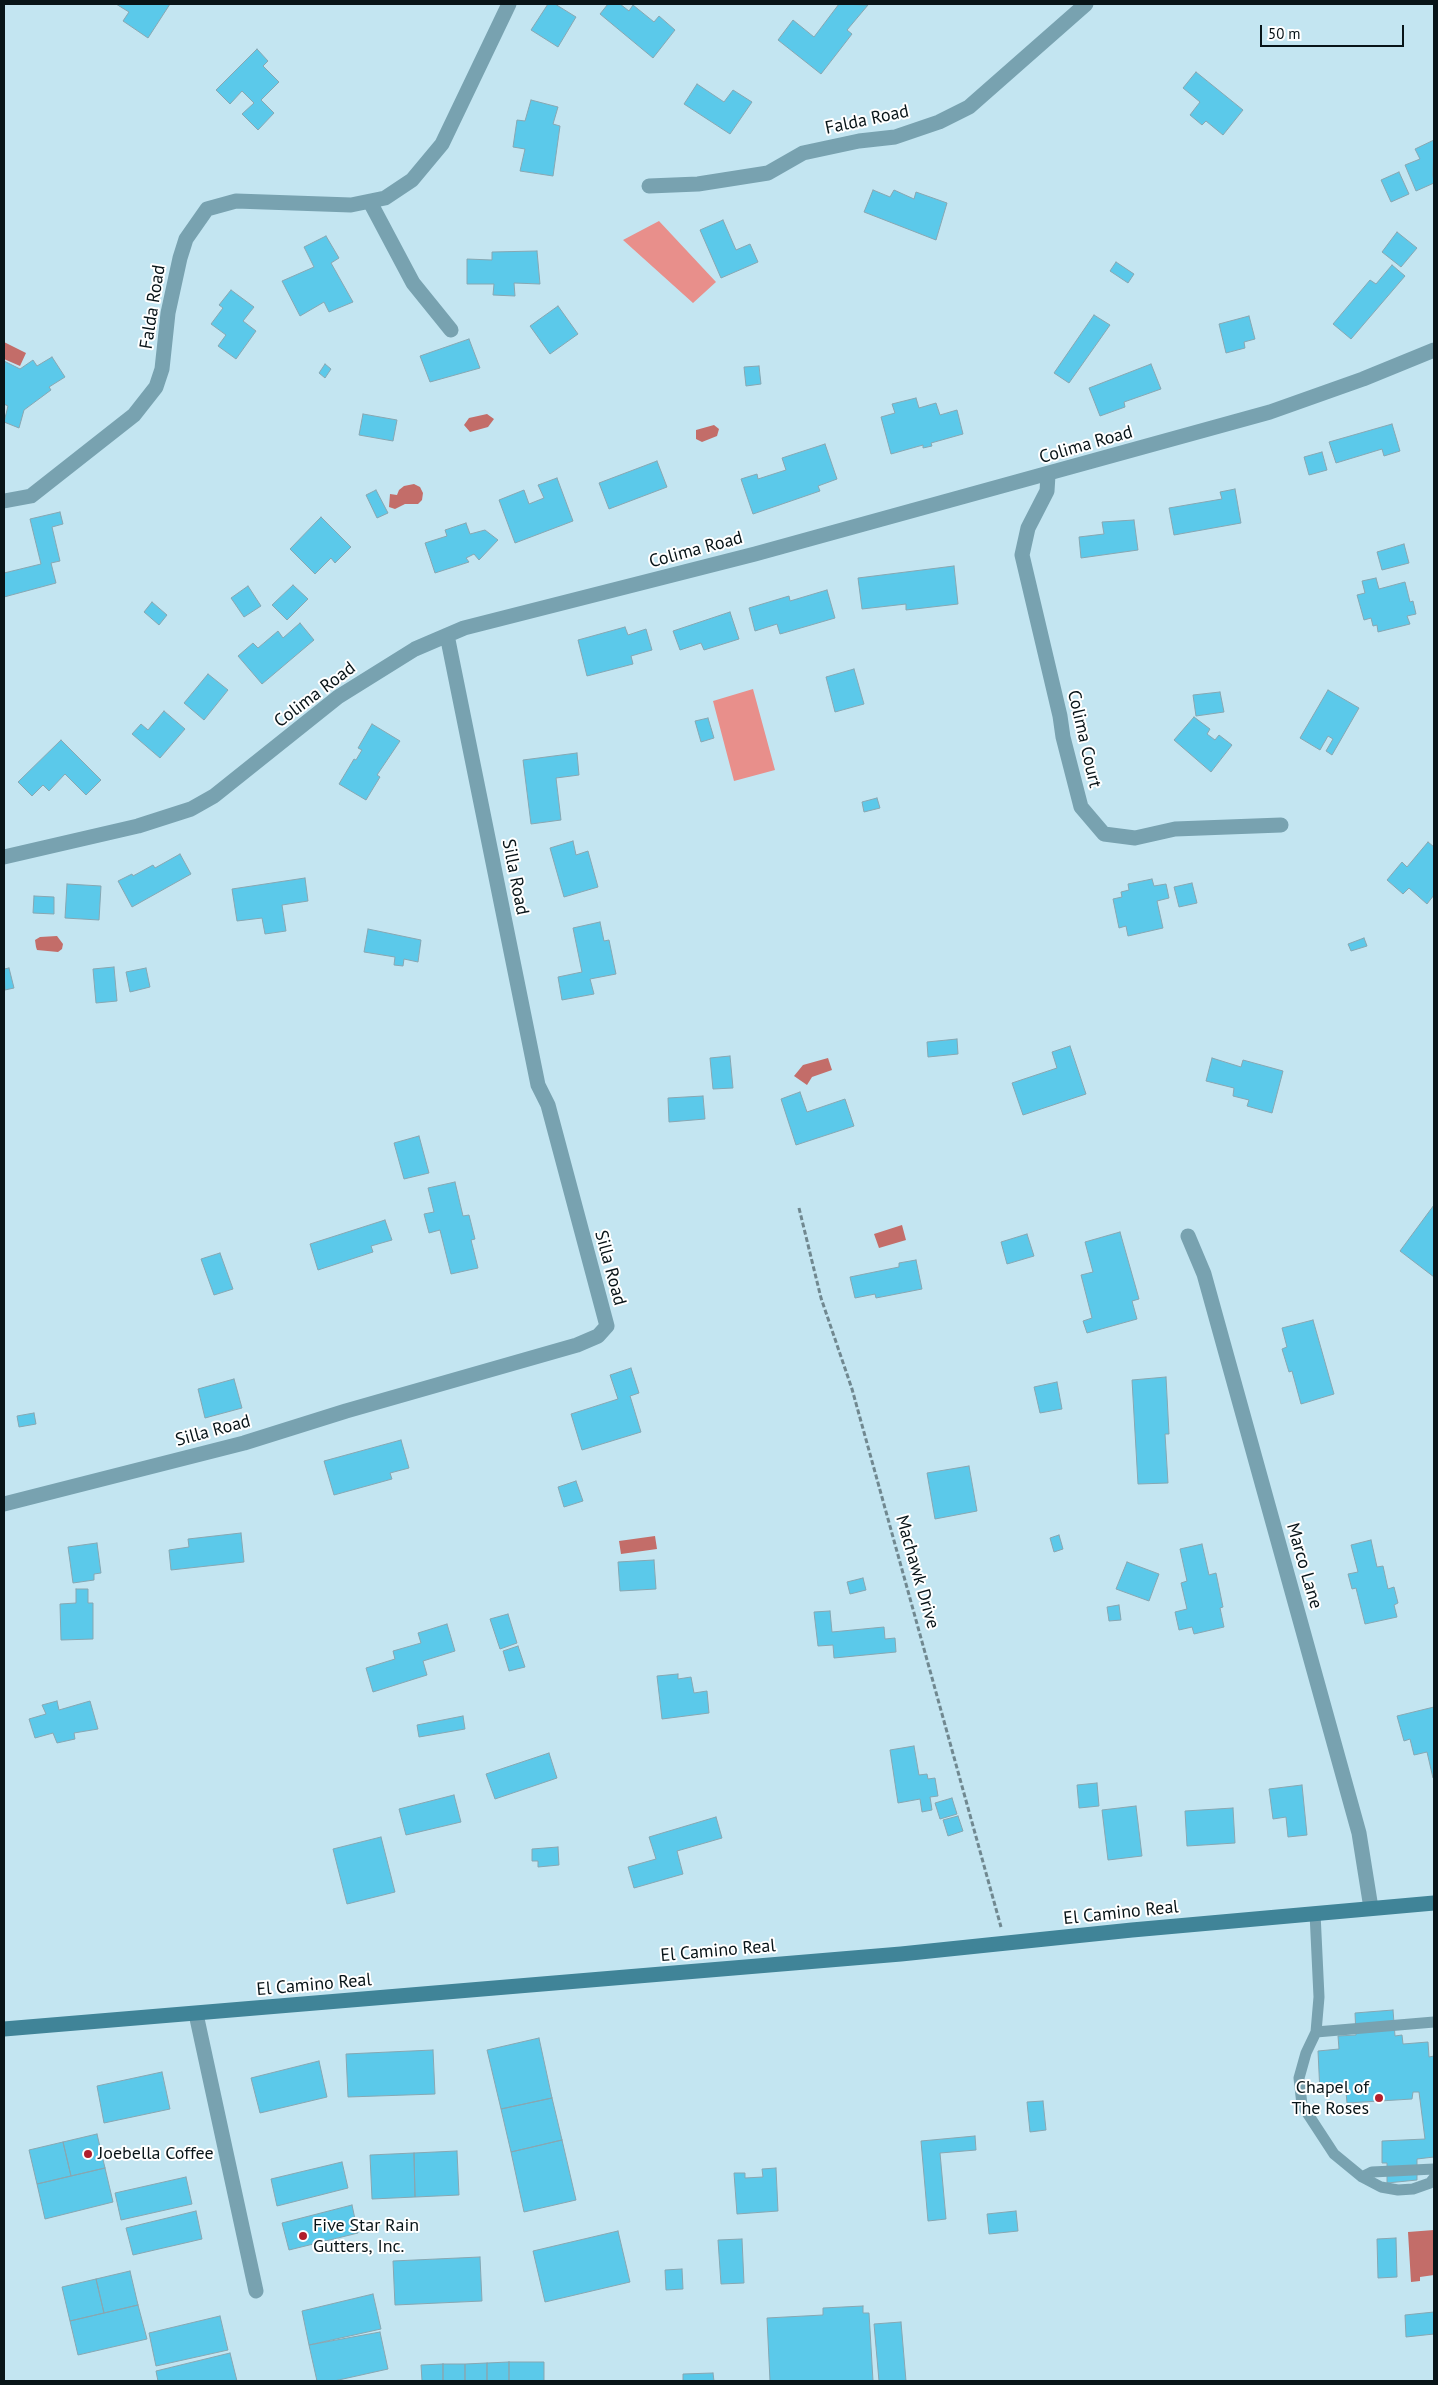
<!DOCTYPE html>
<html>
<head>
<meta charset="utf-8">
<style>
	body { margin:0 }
	#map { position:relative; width:1438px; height:2385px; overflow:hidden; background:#c3e5f1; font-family:"PT Sans",sans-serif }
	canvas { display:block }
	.frame { position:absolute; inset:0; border:5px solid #081418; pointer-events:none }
	.scale { position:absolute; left:1260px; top:25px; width:144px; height:22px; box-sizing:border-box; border:2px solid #081418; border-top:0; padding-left:6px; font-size:15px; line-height:18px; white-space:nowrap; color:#081418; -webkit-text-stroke:4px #fff; paint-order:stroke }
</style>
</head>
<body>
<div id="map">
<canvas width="1438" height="2385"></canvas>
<div class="frame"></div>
<div class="scale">50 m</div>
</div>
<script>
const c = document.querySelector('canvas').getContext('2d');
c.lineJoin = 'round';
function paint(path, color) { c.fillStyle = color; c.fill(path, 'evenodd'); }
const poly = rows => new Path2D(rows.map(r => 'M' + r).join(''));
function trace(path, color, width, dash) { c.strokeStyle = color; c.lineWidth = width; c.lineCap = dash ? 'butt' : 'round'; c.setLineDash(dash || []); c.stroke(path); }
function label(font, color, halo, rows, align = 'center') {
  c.font = font + ' "PT Sans",sans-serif'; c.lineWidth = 4; c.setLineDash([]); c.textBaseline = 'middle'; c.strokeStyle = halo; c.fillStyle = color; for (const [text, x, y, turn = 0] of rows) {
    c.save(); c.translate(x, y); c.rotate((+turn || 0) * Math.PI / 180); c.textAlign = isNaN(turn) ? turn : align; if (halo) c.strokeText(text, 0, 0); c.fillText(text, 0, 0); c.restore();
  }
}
paint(poly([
	[659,221,716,282,693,303,623,240],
	[753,689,775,770,734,781,713,701]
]), '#e88f8b');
paint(poly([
	[4,342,26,353,20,366,4,359],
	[487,414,494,419,488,427,470,432,464,425,469,418],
	[714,425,719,429,717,436,702,442,696,439,696,430],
	[414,484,420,487,423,493,422,500,418,504,405,504,395,509,389,507,390,494,397,495,399,490,404,486],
	[57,936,63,944,62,949,58,952,37,950,36,947,35,940,40,937],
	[828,1058,832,1070,812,1077,807,1085,794,1076,803,1065],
	[902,1225,906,1240,879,1248,874,1234],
	[655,1536,657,1549,621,1554,619,1541],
	[1434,2230,1434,2275,1420,2277,1420,2281,1411,2282,1408,2232]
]), '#c36d69');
const building = poly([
	[116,4,170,4,148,38,123,21,129,12,116,4],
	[548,4,555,4,576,17,558,47,531,30,548,4],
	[608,4,620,4,629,11,633,5,654,22,659,16,675,30,653,58,600,14,608,4],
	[839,4,868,5,847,30,852,34,821,74,778,40,793,20,814,37,839,4],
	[257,49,268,61,263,66,279,82,261,100,274,113,258,130,242,114,254,103,242,91,230,104,216,90,257,49],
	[1196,72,1243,110,1223,135,1206,121,1202,125,1190,115,1200,102,1183,88,1196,72],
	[697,84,724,102,733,90,752,102,730,134,684,104,697,84],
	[531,100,558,107,553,124,560,126,553,176,520,171,525,149,513,147,517,120,525,121,531,100],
	[1434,140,1433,175,1434,183,1416,191,1405,165,1420,159,1415,149,1434,140],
	[1399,172,1409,194,1391,202,1381,180,1399,172],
	[873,190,890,197,894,190,914,199,916,192,947,203,936,240,864,212,873,190],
	[723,220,736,250,750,244,758,262,721,278,700,230,723,220],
	[1397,232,1417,248,1401,267,1382,252,1397,232],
	[326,236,339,258,331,263,353,302,329,312,324,302,300,316,282,281,314,267,304,247,326,236],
	[537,251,540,284,514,283,515,296,493,295,494,284,467,284,467,259,492,260,492,252,537,251],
	[1116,262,1134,274,1128,283,1110,271,1116,262],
	[1392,265,1405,276,1351,339,1333,324,1370,280,1376,284,1392,265],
	[231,290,254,307,243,321,256,331,236,359,218,346,226,335,211,324,223,308,219,305,231,290],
	[558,306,578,334,550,354,530,326,558,306],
	[1094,315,1110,325,1069,383,1054,373,1094,315],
	[1249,316,1255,339,1244,342,1245,348,1226,353,1219,324,1249,316],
	[469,339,480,368,430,382,420,356,469,339],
	[52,357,65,377,49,387,51,390,24,410,19,428,4,422,8,406,4,404,4,361,20,369,33,360,37,366,52,357],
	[325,364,331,369,325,378,319,373,325,364],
	[1151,364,1161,389,1124,402,1125,407,1100,416,1089,388,1151,364],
	[759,366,761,384,746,386,744,367,759,366],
	[916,398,919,408,936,403,940,415,957,410,963,434,931,443,932,446,923,448,923,445,891,454,881,417,895,413,892,404,916,398],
	[363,414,397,420,393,441,359,435,363,414],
	[1392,424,1400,451,1384,456,1382,449,1336,463,1329,442,1392,424],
	[825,444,837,479,818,486,820,491,753,514,741,479,757,474,758,479,786,470,782,458,825,444],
	[1322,452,1327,470,1309,475,1304,457,1322,452],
	[657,461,667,487,609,509,599,483,657,461],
	[557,478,573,521,515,543,499,500,524,490,529,504,544,498,538,485,557,478],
	[1235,489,1241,523,1174,535,1169,508,1222,499,1220,492,1235,489],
	[376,490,388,513,377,518,366,495,376,490],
	[60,512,63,524,52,527,60,561,51,563,56,583,4,597,4,573,41,564,30,519,60,512],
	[321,517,351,547,335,563,331,558,315,574,290,549,321,517],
	[1134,520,1138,550,1081,558,1079,537,1104,534,1102,522,1134,520],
	[466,523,470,534,485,530,498,540,479,560,474,554,466,558,469,562,435,573,425,543,447,536,445,530,466,523],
	[1404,544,1409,563,1382,570,1377,552,1404,544],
	[954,566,958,604,906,610,906,604,862,609,858,578,954,566],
	[1376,578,1379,589,1405,582,1410,602,1413,601,1416,614,1407,616,1410,624,1378,632,1377,625,1373,626,1371,618,1364,620,1357,595,1365,593,1362,581,1376,578],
	[293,585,308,599,287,620,272,605,293,585],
	[248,586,261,606,244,617,231,598,248,586],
	[827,590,835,618,780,634,777,624,755,631,749,608,789,596,790,601,827,590],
	[152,602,167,615,159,625,144,612,152,602],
	[730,612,739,639,704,650,701,643,680,650,673,631,730,612],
	[300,623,314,640,262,684,238,656,253,643,258,648,278,631,283,638,300,623],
	[625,627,628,635,646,629,652,650,631,656,633,664,587,676,578,640,625,627],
	[854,669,864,704,835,712,826,677,854,669],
	[208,674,228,690,204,720,184,703,208,674],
	[1328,690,1359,708,1332,755,1326,751,1333,739,1328,736,1320,750,1300,738,1328,690],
	[1220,692,1224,712,1196,716,1193,695,1220,692],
	[164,711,185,729,160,758,132,734,141,724,148,730,164,711],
	[1194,717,1210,729,1207,734,1215,740,1219,735,1232,745,1211,772,1174,740,1194,717],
	[708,718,714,738,701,742,695,721,708,718],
	[372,724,400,741,377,775,380,777,366,800,339,784,354,759,356,760,362,750,358,748,372,724],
	[61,740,101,780,86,795,65,774,49,791,43,785,32,796,18,782,61,740],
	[577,753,579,775,556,778,561,820,531,824,523,760,577,753],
	[877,798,880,808,864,812,862,802,877,798],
	[573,841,576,855,588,851,598,887,564,897,550,848,573,841],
	[1428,842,1434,847,1434,895,1427,904,1409,888,1403,894,1387,880,1402,862,1407,867,1428,842],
	[180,854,191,874,132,907,118,881,132,874,133,876,153,865,155,868,180,854],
	[305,878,308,901,282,905,286,931,265,934,262,918,237,921,232,889,305,878],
	[1152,879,1154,886,1166,884,1169,898,1157,901,1163,928,1128,936,1126,926,1119,928,1113,899,1122,897,1121,892,1129,890,1128,884,1152,879],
	[1192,883,1197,903,1179,907,1174,887,1192,883],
	[67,884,101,886,99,920,65,918,67,884],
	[34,896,54,897,54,914,33,913,34,896],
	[600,922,604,941,609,940,616,974,590,979,594,994,562,1000,558,977,582,972,573,928,600,922],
	[368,929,421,940,418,962,404,959,403,966,394,965,395,957,364,952,368,929],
	[1364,938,1367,946,1351,951,1348,944,1364,938],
	[114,967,117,1001,96,1003,93,969,114,967],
	[9,968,14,988,5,990,4,969,9,968],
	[146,968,150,987,130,992,126,972,146,968],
	[957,1039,958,1054,928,1057,927,1042,957,1039],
	[1070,1046,1086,1094,1023,1115,1012,1083,1057,1068,1052,1052,1070,1046],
	[730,1056,733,1088,713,1089,710,1058,730,1056],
	[1212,1058,1241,1067,1243,1060,1283,1071,1272,1113,1247,1106,1249,1100,1233,1096,1234,1088,1206,1081,1212,1058],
	[800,1092,807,1112,845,1099,854,1126,796,1145,781,1099,800,1092],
	[703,1096,705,1119,669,1122,668,1098,703,1096],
	[419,1136,429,1173,404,1179,394,1143,419,1136],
	[455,1182,463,1216,469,1215,475,1239,471,1240,478,1268,451,1274,440,1230,429,1233,424,1214,434,1212,428,1188,455,1182],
	[1434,1205,1434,1277,1400,1251,1434,1205],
	[385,1220,392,1240,371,1246,373,1252,318,1270,310,1244,385,1220],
	[1120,1232,1139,1299,1132,1301,1137,1319,1087,1333,1083,1321,1092,1318,1081,1275,1093,1272,1085,1242,1120,1232],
	[1027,1234,1034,1256,1007,1264,1001,1242,1027,1234],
	[220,1253,233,1289,214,1295,201,1259,220,1253],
	[916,1260,922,1289,876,1298,875,1294,855,1298,850,1277,899,1267,899,1263,916,1260],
	[1313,1320,1334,1394,1301,1404,1292,1371,1289,1372,1282,1349,1287,1347,1282,1328,1313,1320],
	[631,1368,639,1393,630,1396,641,1432,582,1450,571,1414,618,1399,610,1375,631,1368],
	[1166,1377,1169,1434,1165,1434,1168,1483,1138,1484,1132,1380,1166,1377],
	[234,1379,242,1408,205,1418,198,1389,234,1379],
	[1057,1382,1062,1409,1040,1413,1034,1387,1057,1382],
	[34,1413,36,1424,19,1427,17,1416,34,1413],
	[401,1440,409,1468,390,1473,392,1479,334,1495,324,1461,401,1440],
	[969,1466,977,1511,935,1519,927,1473,969,1466],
	[576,1481,583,1501,564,1507,558,1487,576,1481],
	[241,1533,244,1562,171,1570,169,1550,189,1547,188,1539,241,1533],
	[1059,1535,1063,1549,1054,1552,1050,1538,1059,1535],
	[1371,1540,1377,1567,1383,1566,1388,1589,1394,1587,1398,1603,1394,1605,1397,1617,1365,1624,1356,1588,1352,1589,1348,1574,1358,1572,1351,1545,1371,1540],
	[97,1543,101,1573,94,1574,94,1580,73,1583,68,1547,97,1543],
	[1202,1544,1209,1575,1216,1573,1223,1607,1220,1608,1224,1627,1194,1634,1192,1627,1179,1630,1175,1612,1187,1609,1181,1583,1187,1581,1180,1549,1202,1544],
	[654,1560,656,1589,620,1591,618,1562,654,1560],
	[1127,1562,1159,1574,1149,1601,1116,1589,1127,1562],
	[863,1578,866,1590,850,1594,847,1582,863,1578],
	[76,1589,88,1589,88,1603,93,1603,93,1639,61,1640,60,1604,76,1603,76,1589],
	[1119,1605,1121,1620,1109,1621,1107,1607,1119,1605],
	[830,1611,832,1632,884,1627,885,1639,895,1638,896,1652,834,1658,833,1645,818,1646,814,1612,830,1611],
	[508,1614,517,1643,500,1649,490,1619,508,1614],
	[447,1624,455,1651,423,1661,427,1675,373,1692,366,1668,395,1659,393,1651,421,1643,418,1633,447,1624],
	[518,1646,525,1667,509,1671,503,1651,518,1646],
	[678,1674,678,1679,691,1677,694,1693,707,1691,709,1713,662,1719,657,1676,678,1674],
	[57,1701,59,1710,90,1701,98,1729,74,1733,75,1739,57,1743,53,1733,35,1738,29,1719,46,1714,42,1705,57,1701],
	[1434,1707,1434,1778,1433,1778,1427,1752,1414,1755,1410,1739,1404,1741,1397,1716,1434,1707],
	[463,1716,465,1729,419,1737,417,1725,463,1716],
	[914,1746,919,1775,927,1774,928,1779,935,1778,938,1796,930,1797,932,1810,922,1812,920,1799,898,1803,890,1750,914,1746],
	[549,1753,557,1778,495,1799,486,1774,549,1753],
	[1097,1783,1099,1806,1079,1808,1077,1785,1097,1783],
	[1302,1785,1307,1835,1288,1837,1286,1817,1273,1819,1269,1789,1302,1785],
	[454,1795,461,1822,406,1835,399,1809,454,1795],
	[952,1798,957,1814,940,1819,935,1803,952,1798],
	[1136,1806,1142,1856,1108,1860,1102,1810,1136,1806],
	[1233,1808,1235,1843,1187,1846,1185,1811,1233,1808],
	[958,1816,963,1831,948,1836,943,1820,958,1816],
	[716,1817,722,1838,677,1851,683,1874,634,1888,628,1867,656,1859,649,1837,716,1817],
	[381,1837,395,1892,347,1904,333,1849,381,1837],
	[558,1847,559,1865,538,1867,538,1861,532,1861,532,1849,558,1847],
	[1393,2010,1395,2036,1402,2035,1403,2044,1428,2042,1429,2057,1434,2056,1434,2157,1417,2159,1417,2180,1387,2183,1387,2163,1382,2163,1382,2141,1425,2139,1419,2092,1413,2092,1412,2099,1347,2103,1346,2092,1320,2093,1318,2051,1339,2049,1338,2036,1356,2035,1355,2013,1393,2010],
	[539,2038,552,2098,501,2109,487,2050,539,2038],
	[433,2050,435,2094,348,2097,346,2054,433,2050],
	[319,2061,327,2097,260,2113,251,2078,319,2061],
	[162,2072,170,2109,104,2123,97,2086,162,2072],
	[552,2098,562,2140,511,2152,501,2109,552,2098],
	[1043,2101,1046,2130,1030,2132,1027,2102,1043,2101],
	[97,2134,105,2168,71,2176,63,2142,97,2134],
	[975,2136,976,2150,940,2153,946,2219,928,2221,921,2141,975,2136],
	[562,2140,576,2200,524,2212,511,2152,562,2140],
	[63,2142,71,2176,37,2184,29,2150,63,2142],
	[457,2151,459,2195,415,2197,414,2153,457,2151],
	[414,2153,415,2197,372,2199,370,2155,414,2153],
	[342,2162,348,2188,277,2206,271,2179,342,2162],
	[105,2168,113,2202,45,2219,37,2184,105,2168],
	[776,2168,778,2211,737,2214,734,2173,745,2173,745,2178,763,2177,762,2169,776,2168],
	[186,2177,192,2204,121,2220,115,2193,186,2177],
	[352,2205,358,2233,289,2250,282,2223,352,2205],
	[196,2211,202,2239,133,2255,126,2228,196,2211],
	[1016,2211,1018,2231,989,2234,987,2214,1016,2211],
	[618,2231,630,2282,545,2302,533,2251,618,2231],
	[1396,2238,1397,2277,1378,2278,1377,2239,1396,2238],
	[742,2239,744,2283,721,2284,718,2240,742,2239],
	[480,2257,482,2301,395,2305,393,2261,480,2257],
	[682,2269,683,2289,666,2290,665,2270,682,2269],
	[130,2271,138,2305,104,2313,96,2279,130,2271],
	[96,2279,104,2313,70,2321,62,2287,96,2279],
	[373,2294,381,2329,309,2345,302,2311,373,2294],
	[138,2305,147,2339,78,2355,70,2321,138,2305],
	[863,2306,863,2313,869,2313,873,2381,770,2381,767,2318,823,2315,823,2308,863,2306],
	[1434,2312,1434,2334,1406,2337,1405,2315,1434,2312],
	[220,2316,228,2350,156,2366,149,2333,220,2316],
	[901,2322,906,2381,879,2381,874,2324,901,2322],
	[380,2332,388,2369,334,2381,317,2381,309,2345,380,2332],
	[230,2353,237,2381,158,2381,156,2371,230,2353],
	[509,2362,509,2381,487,2381,487,2363,509,2362],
	[509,2362,544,2362,544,2381,509,2381,509,2362],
	[487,2363,487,2381,465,2381,465,2364,487,2363],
	[443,2364,443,2381,422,2381,421,2365,443,2364],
	[443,2364,465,2364,465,2381,443,2381,443,2364],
	[713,2373,714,2381,683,2381,683,2374,713,2373]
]);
paint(building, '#5bc9ea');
trace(building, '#87a7b2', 1);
trace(poly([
	[799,1208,821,1298,852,1389,1001,1927]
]), '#708890', 3, [5, 2.5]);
trace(poly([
	[1315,1913,1319,1997,1316,2032,1306,2053,1299,2078,1302,2105,1334,2154,1362,2177,1381,2187,1398,2190,1413,2189,1430,2183,1434,2178],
	[1316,2032,1434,2022],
	[1362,2177,1372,2172,1434,2169]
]), '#78a2b0', 11);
trace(poly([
	[649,186,698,184,768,173,803,153,859,141,895,137,939,122,969,107,1086,4],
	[370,202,413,283,451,330],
	[1048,475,1047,491,1028,528,1022,555,1060,716,1063,737,1081,807,1104,834,1135,838,1175,829,1281,825],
	[4,501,31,496,134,415,156,387,162,369,168,313,180,258,186,239,207,209,236,201,351,205,385,198,412,180,442,144,509,4],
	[4,857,138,826,191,809,214,796,338,697,415,649,464,628,755,554,1270,412,1363,379,1434,350],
	[1188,1236,1204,1274,1359,1833,1371,1908],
	[4,1504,244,1443,346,1411,577,1345,598,1336,607,1326,548,1105,538,1085,447,635],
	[196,2014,256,2291]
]), '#78a2b0', 15);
trace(poly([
	[4,2029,901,1954,1132,1930,1434,1903]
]), '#408498', 15);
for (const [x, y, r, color] of [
	[1379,2098,5,"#b11f2d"],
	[88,2154,5,"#b11f2d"],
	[303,2236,5,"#b11f2d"]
]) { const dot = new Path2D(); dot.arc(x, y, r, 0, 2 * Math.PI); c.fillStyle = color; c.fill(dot); trace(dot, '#fff', 2); }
label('18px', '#081418', '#fff', [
	["Falda Road",867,120,-12],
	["Falda Road",153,307,-81],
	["Colima Road",1086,445,-16],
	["Colima Road",696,550,-15],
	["Colima Road",315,695,-37],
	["Colima Court",1084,739,77],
	["Silla Road",515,877,79],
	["Silla Road",610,1268,75],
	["Silla Road",213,1431,-15],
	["Marco Lane",1304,1566,74],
	["Machawk Drive",917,1572,74],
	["El Camino Real",1121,1913,-6],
	["El Camino Real",718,1951,-5],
	["El Camino Real",314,1985,-5]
]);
label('18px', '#081418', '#fff', [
	["Chapel of",1369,2088,"right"],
	["The Roses",1369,2109,"right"],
	["Joebella Coffee",98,2154],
	["Five Star Rain",313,2226],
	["Gutters, Inc.",313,2247]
], 'left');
</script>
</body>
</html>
